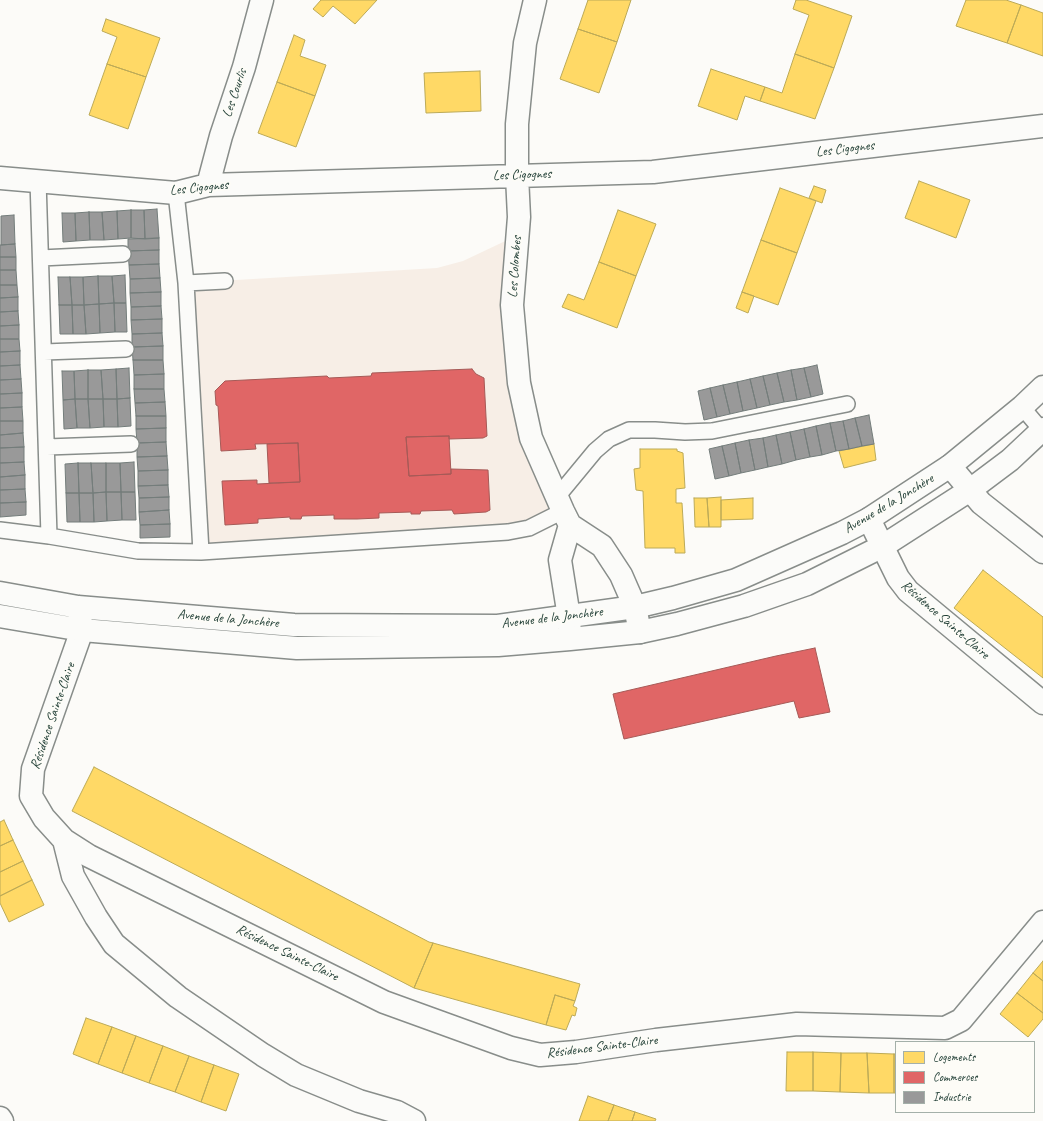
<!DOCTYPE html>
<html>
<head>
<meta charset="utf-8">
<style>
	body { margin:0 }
	#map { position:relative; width:1043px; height:1121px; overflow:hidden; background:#fcfbf8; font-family:Caveat,sans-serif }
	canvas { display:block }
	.legend { position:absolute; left:895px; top:1041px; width:140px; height:72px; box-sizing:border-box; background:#fdfcf7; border:1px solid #a4b0a9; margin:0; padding:5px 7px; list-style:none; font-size:12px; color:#1f3d34 }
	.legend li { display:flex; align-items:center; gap:8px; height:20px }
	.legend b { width:20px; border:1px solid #a4b0a9 }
</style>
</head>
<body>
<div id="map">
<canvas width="1043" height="1121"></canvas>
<ul class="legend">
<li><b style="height:11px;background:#ffd966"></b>Logements</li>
<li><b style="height:11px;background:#e06666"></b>Commerces</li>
<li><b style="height:11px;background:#999"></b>Industrie</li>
</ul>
</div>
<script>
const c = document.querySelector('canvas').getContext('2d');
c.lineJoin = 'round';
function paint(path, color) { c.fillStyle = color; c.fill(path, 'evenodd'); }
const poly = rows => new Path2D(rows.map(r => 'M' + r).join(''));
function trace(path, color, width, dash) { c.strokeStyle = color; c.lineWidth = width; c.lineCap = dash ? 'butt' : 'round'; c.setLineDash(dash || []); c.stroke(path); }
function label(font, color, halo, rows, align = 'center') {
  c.font = font + ' Caveat,sans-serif'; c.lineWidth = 4; c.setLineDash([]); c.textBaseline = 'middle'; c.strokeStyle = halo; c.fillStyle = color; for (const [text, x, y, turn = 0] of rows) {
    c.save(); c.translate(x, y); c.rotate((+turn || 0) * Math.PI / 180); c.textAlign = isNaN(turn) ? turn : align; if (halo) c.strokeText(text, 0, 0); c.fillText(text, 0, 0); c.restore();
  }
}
paint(poly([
	[518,235,519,383,563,511,529,528,201,552,186,283,437,268,463,261]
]), '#f7eee6');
const homes = poly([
	[321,0,377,0,355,24,333,6,323,17,313,9,321,0],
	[588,0,631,0,617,42,578,29,588,0],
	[796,0,806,0,852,16,834,68,795,54,809,15,793,9,796,0],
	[966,0,1006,0,1021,5,1007,43,956,26,966,0],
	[1021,5,1043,13,1043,56,1007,43,1021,5],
	[106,19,160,38,146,77,107,64,117,37,102,31,106,19],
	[578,29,617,42,599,93,560,79,578,29],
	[294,35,305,40,300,56,326,65,315,96,277,82,294,35],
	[795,54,834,68,815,119,760,101,765,87,782,93,795,54],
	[107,64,146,77,128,129,89,115,107,64],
	[711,69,765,87,760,101,745,96,737,120,698,106,711,69],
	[480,71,481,111,426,113,424,73,480,71],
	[277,82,315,96,296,147,258,133,277,82],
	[919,181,970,200,956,238,905,218,919,181],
	[814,186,826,190,822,203,809,198,814,186],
	[780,188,816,201,797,253,761,240,780,188],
	[618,210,656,224,636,276,599,262,618,210],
	[761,240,797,253,778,305,742,292,761,240],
	[599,262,636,276,617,328,562,307,568,294,584,300,599,262],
	[742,292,754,296,748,313,736,308,742,292],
	[874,444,876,460,844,468,839,451,874,444],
	[640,449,677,449,677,451,683,453,685,488,676,489,676,503,682,503,685,553,675,553,675,548,645,548,643,491,636,490,634,469,640,468,640,449],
	[721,497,721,527,709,527,707,498,721,497],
	[694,498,707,498,709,527,695,527,694,498],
	[753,498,753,519,721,520,721,500,753,498],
	[983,570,1043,617,1043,678,954,608,983,570],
	[94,767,429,942,433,943,414,988,72,811,94,767],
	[4,820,13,840,0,846,0,822,4,820],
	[13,840,23,861,0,872,0,846,13,840],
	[23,861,32,880,0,896,0,872,23,861],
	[32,880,44,905,9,922,0,903,0,896,32,880],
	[433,943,580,984,575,1001,555,995,546,1025,414,988,433,943],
	[1043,961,1043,981,1033,973,1043,961],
	[1033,973,1043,981,1043,1013,1017,993,1033,973],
	[1017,993,1043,1013,1043,1019,1028,1037,1000,1014,1017,993],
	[555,995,575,1001,573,1006,577,1008,575,1016,572,1015,566,1030,546,1025,555,995],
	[86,1018,112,1027,98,1064,73,1054,86,1018],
	[112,1027,136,1036,122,1073,98,1064,112,1027],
	[136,1036,163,1046,149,1083,122,1073,136,1036],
	[163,1046,189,1056,175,1092,149,1083,163,1046],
	[787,1052,813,1052,813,1091,786,1091,787,1052],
	[813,1052,841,1053,840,1092,813,1091,813,1052],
	[841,1053,867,1053,869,1093,840,1092,841,1053],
	[867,1053,894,1054,894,1093,869,1093,867,1053],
	[894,1054,896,1054,896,1093,894,1093,894,1054],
	[189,1056,214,1065,201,1102,175,1092,189,1056],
	[214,1065,239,1074,226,1111,201,1102,214,1065],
	[588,1096,614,1105,608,1121,579,1121,588,1096],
	[614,1105,635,1112,632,1121,608,1121,614,1105],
	[635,1112,656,1119,655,1121,632,1121,635,1112]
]);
paint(homes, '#ffd966');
trace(homes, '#bcaa57', 1);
const shops = poly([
	[472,369,476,374,484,378,487,436,483,438,449,439,449,436,406,437,409,476,451,474,451,469,488,470,490,510,486,512,454,514,452,510,421,511,420,514,411,514,411,512,379,513,379,518,357,519,334,519,334,515,302,516,301,519,290,519,290,517,258,519,258,523,225,525,222,481,257,480,257,484,300,482,298,443,255,444,256,449,221,451,218,406,216,405,215,391,225,381,327,376,329,378,371,376,372,373,472,369],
	[449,436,451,474,409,476,406,437,449,436],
	[298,443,300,482,269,483,267,444,298,443],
	[815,648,830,712,799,718,794,701,624,739,613,694,776,656,815,648]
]);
paint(shops, '#e06666');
trace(shops, '#a65a57', 1);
const industry = poly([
	[157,209,159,238,145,239,144,210,157,209],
	[131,210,144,210,145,239,131,238,131,210],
	[131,210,131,238,118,239,117,211,131,210],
	[117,211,118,239,104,240,102,212,117,211],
	[89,212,102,212,104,240,90,240,89,212],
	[89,212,90,240,76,241,75,213,89,212],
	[62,213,75,213,76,241,63,242,62,213],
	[14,215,15,244,1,245,1,216,14,215],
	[159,238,159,250,128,251,128,239,159,238],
	[15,244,16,257,0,257,0,245,15,244],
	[159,250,159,264,129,265,128,251,159,250],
	[0,257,16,257,16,270,0,270,0,257],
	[159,264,160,278,130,279,129,265,159,264],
	[0,270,16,270,17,285,0,285,0,270],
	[125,275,126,303,114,303,112,276,125,275],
	[98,276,112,276,114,303,99,304,98,276],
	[98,276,99,304,84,305,83,277,98,276],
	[58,277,70,277,72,305,59,305,58,277],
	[70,277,83,277,84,305,72,305,70,277],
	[160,278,161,292,130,293,130,279,160,278],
	[0,285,17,285,18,297,0,298,0,285],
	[161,292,161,306,131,307,130,293,161,292],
	[18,297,18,311,0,312,0,298,18,297],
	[114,303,126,303,127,332,115,332,114,303],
	[114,303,115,332,100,333,99,304,114,303],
	[99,304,100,333,86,334,84,305,99,304],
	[59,305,72,305,73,334,60,334,59,305],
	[72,305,84,305,86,334,73,334,72,305],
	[161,306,162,319,131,320,131,307,161,306],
	[18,311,19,325,0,326,0,312,18,311],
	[162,319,162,333,132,334,131,320,162,319],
	[19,325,19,339,0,339,0,326,19,325],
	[162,333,163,346,132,347,132,334,162,333],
	[0,339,19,339,20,351,0,352,0,339],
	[163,346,163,360,133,360,132,347,163,346],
	[20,351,20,365,0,366,0,352,20,351],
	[133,360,163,360,164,374,134,375,133,360],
	[20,365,21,379,0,380,0,366,20,365],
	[817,365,823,394,811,397,804,368,817,365],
	[129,368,130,398,117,399,116,369,129,368],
	[804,368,811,397,797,400,791,370,804,368],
	[116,369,117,399,103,399,101,370,116,369],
	[88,370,88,399,75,399,74,371,88,370],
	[88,370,101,370,103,399,88,399,88,370],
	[791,370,797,400,784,402,777,373,791,370],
	[62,371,74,371,75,399,63,400,62,371],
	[777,373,784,402,770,405,763,376,777,373],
	[164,374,164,389,134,389,134,375,164,374],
	[763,376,770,405,757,408,750,379,763,376],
	[21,379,22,393,0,394,0,380,21,379],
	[750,379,757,408,743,411,737,382,750,379],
	[737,382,743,411,730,414,723,385,737,382],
	[723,385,730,414,717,417,710,388,723,385],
	[710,388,717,417,704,420,698,391,710,388],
	[134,389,164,389,165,402,135,403,134,389],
	[22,393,22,407,0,408,0,394,22,393],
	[130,398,131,426,118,427,117,399,130,398],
	[75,399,77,428,64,429,63,400,75,399],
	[75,399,88,399,90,428,77,428,75,399],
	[88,399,103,399,104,427,90,428,88,399],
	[103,399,117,399,118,427,104,427,103,399],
	[165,402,166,416,136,416,135,403,165,402],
	[22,407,23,421,0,421,0,408,22,407],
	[869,415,874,444,862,446,855,418,869,415],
	[136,416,166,416,166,428,136,429,136,416],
	[855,418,862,446,849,449,843,421,855,418],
	[0,421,23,421,23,433,0,435,0,421],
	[843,421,849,449,836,451,830,423,843,421],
	[830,423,836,451,822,455,816,426,830,423],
	[816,426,822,455,810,457,804,429,816,426],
	[166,428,166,442,137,443,136,429,166,428],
	[804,429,810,457,796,460,790,432,804,429],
	[790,432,796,460,782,464,776,435,790,432],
	[23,433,24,447,0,448,0,435,23,433],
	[776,435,782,464,768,467,763,438,776,435],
	[763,438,768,467,755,470,749,440,763,438],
	[749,440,755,470,741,473,735,443,749,440],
	[166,442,167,456,137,457,137,443,166,442],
	[735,443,741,473,729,476,722,446,735,443],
	[722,446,729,476,715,479,709,449,722,446],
	[24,447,24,462,0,463,0,448,24,447],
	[167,456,168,470,138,471,137,457,167,456],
	[24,462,25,475,0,477,0,463,24,462],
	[134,462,135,492,121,492,120,463,134,462],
	[78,463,91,463,93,493,79,493,78,463],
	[78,463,79,493,66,493,65,464,78,463],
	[91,463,106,463,106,492,93,493,91,463],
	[106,463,120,463,121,492,106,492,106,463],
	[168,470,168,485,138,486,138,471,168,470],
	[25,475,25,489,0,490,0,477,25,475],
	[168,485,169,497,139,498,138,486,168,485],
	[25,489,26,502,0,503,0,490,25,489],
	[106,492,121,492,122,520,107,521,106,492],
	[106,492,107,521,94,522,93,493,106,492],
	[121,492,135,492,136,520,122,520,121,492],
	[66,493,79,493,80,522,67,522,66,493],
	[79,493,93,493,94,522,80,522,79,493],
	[169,497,169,510,139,512,139,498,169,497],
	[26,502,26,515,0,517,0,503,26,502],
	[169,510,170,524,140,525,139,512,169,510],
	[170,524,170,537,140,538,140,525,170,524]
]);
paint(industry, '#999');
trace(industry, '#747d7b', 1);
const service = poly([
	[38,180,49,536],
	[176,193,186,283,201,552],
	[41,258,123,254],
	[186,283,225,281],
	[44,352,126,349],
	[1022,407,1043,432],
	[47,447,131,444],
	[557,497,595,451,609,439,629,430,655,430,685,432,712,431,847,404],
	[0,530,49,536,138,551,201,552,508,532,529,528,563,511]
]);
const minor = poly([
	[535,0,525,43,517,124,517,176,519,217,512,305,519,383,531,438,563,511,570,525,602,546,621,575,635,607,640,632],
	[0,178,176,193,208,185,653,172,1043,126],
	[208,185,221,136,244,67,262,0],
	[950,466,981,503,1043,552],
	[869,519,898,578,908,591,1043,703],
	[79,611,82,630,33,769,31,796,44,818,64,840,89,856,384,1002,511,1048,540,1055,576,1052,656,1040,797,1024,945,1028,961,1020,1043,922],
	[570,636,569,617,560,560,570,525],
	[64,840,73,876,96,917,114,944,178,997,263,1055,296,1075,359,1101,397,1112,414,1121],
	[0,1118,2,1121]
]);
const tertiary = poly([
	[0,593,78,607,294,625,498,626,635,607,673,598,736,580,842,533,869,519,950,466,1022,407,1043,387],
	[0,616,82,630,297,648,498,645,570,639,640,632,677,624,744,606,807,584,883,546,970,490,1010,460,1043,429]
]);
trace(service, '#888d8a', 18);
trace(minor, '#888d8a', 25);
trace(tertiary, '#888d8a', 25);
trace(service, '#fbfbf9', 15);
trace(minor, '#fbfbf9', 22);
trace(tertiary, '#fbfbf9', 22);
label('14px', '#1f3d34', '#fdfcf7', [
	["Les Courlis",235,93,-71],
	["Les Cigognes",845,149,-7],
	["Les Cigognes",522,175,-2],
	["Les Cigognes",199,188,-6],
	["Les Colombes",515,267,-86],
	["Avenue de la Jonchère",889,504,-31],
	["Avenue de la Jonchère",552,618,-7],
	["Avenue de la Jonchère",228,619,5],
	["Résidence Sainte-Claire",945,620,41],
	["Résidence Sainte-Claire",53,716,-71],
	["Résidence Sainte-Claire",287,953,26],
	["Résidence Sainte-Claire",602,1047,-7]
]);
</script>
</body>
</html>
